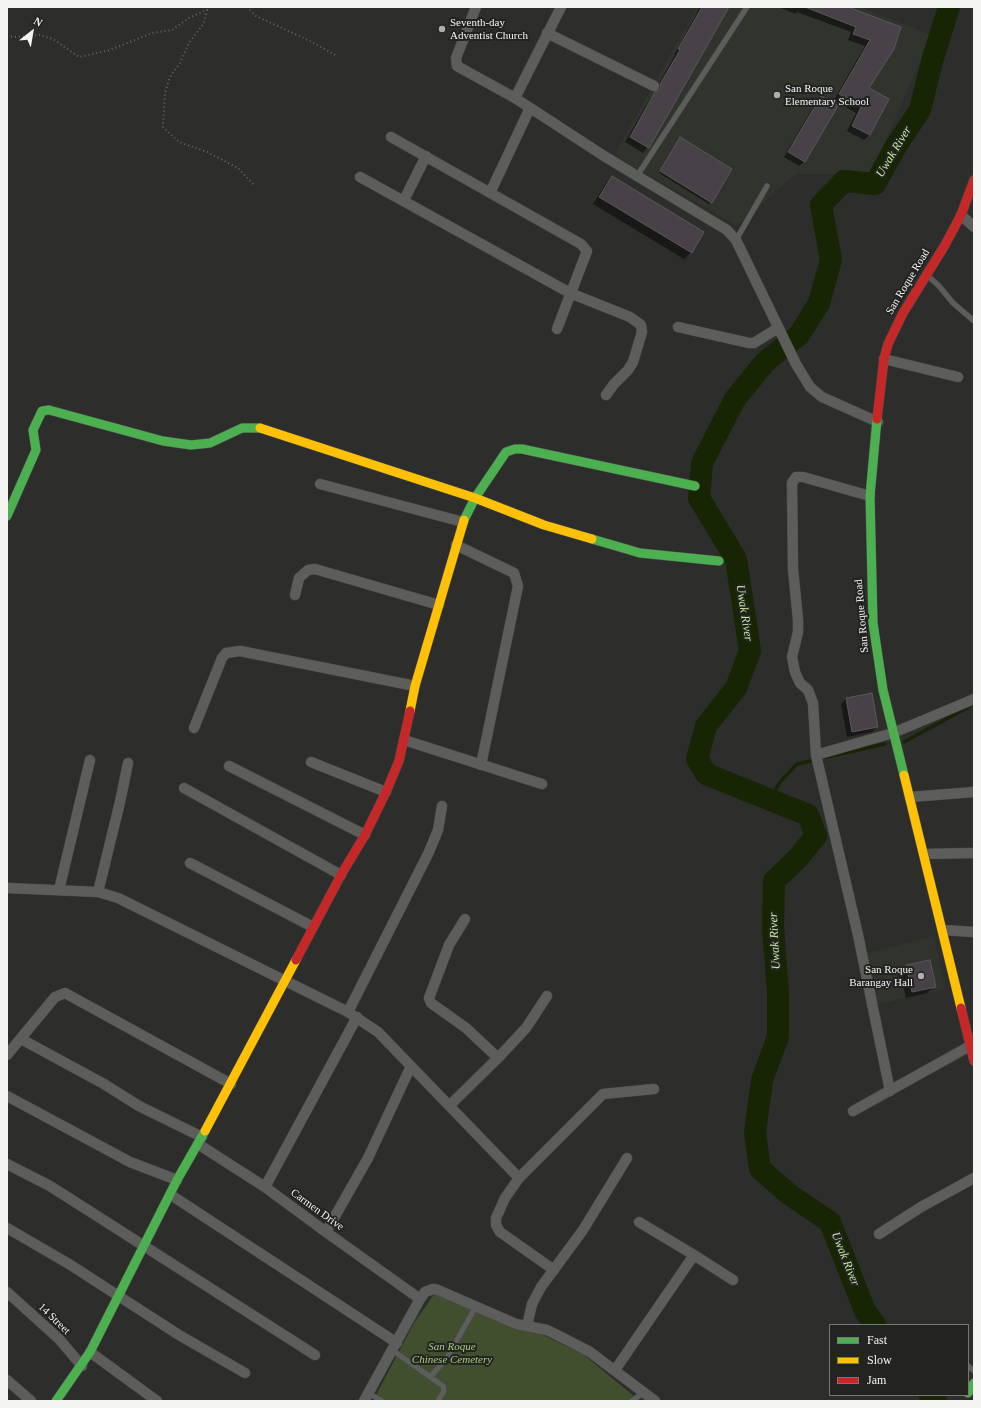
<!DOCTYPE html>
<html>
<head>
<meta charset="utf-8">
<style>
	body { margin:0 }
	#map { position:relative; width:981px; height:1408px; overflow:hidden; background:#2d2d2c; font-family:"Times New Roman",serif }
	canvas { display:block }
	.frame { position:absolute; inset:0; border:8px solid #f4f5f3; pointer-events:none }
	.legend { position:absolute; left:829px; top:1324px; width:140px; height:72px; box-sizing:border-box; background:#232422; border:1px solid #777876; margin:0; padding:5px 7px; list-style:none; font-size:12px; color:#f4f5f3 }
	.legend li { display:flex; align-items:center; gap:8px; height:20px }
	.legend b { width:20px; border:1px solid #777876 }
	.north { position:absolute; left:12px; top:12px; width:40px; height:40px; -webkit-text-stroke:3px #232422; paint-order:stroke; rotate:31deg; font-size:11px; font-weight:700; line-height:16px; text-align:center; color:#f4f5f3 }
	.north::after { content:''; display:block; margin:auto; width:14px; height:18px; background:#f4f5f3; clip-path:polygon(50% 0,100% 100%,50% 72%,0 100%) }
</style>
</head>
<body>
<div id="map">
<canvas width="981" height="1408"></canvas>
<div class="frame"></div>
<ul class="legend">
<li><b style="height:5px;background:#4caf50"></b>Fast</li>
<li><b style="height:5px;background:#ffc107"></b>Slow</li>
<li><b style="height:5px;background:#c62828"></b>Jam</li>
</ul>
<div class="north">N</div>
</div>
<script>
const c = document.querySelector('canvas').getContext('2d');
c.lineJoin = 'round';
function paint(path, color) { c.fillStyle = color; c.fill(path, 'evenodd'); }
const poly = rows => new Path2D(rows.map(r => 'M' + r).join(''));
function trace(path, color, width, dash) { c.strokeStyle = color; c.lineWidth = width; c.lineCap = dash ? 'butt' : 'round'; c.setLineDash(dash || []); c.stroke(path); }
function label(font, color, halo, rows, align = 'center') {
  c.font = font + ' "Times New Roman",serif'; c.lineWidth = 4; c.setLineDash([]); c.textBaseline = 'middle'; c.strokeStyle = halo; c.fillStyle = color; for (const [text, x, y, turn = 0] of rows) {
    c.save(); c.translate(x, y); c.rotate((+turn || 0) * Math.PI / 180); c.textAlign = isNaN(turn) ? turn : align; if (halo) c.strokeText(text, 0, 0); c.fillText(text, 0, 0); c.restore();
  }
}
paint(poly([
	[697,7,861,7,932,35,871,174,796,174,737,226,614,155],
	[934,936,945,989,875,1005,866,953]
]), '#30342c');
paint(poly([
	[435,1293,516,1330,537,1332,584,1355,640,1401,373,1401,414,1323]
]), '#414f2f');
paint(poly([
	[700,7,728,7,648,147,643,153,625,142,650,99,655,94,655,90,675,55,674,55],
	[778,7,845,7,900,28,868,89,888,99,869,135,864,140,847,131,856,113,834,100,865,46,848,40,851,32,797,12,796,14],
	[821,97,805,161,799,166,784,157,816,102],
	[679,140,731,169,709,204,659,173],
	[612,177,691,252,684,259,593,204,605,185],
	[846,699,877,727,872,732,847,737,841,704],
	[907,966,935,986,927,993,906,998,900,973]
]), '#0007');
trace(poly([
	[904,742,974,704],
	[826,757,885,744],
	[775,790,780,782,797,764,816,760]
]), '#172504', 3.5);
trace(poly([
	[875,1325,865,1311,830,1222,790,1195,760,1169,755,1133,762,1080,778,1037,778,992,773,927,774,881,798,858,816,836,808,815,706,774,697,759,706,726,736,688,750,651,736,559,699,498,702,463,735,399,765,362,799,335,819,303,831,260,821,205,844,181,875,184,896,146,920,110,932,61,949,7],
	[930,1395,936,1401]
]), '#172504', 22);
const building = poly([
	[702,7,729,7,649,148,630,137,655,92,660,89,660,84,680,50,678,49,702,7],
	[805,7,848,7,901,27,894,49,869,88,889,99,870,135,852,126,861,107,839,94,870,40,853,34,856,27,805,7],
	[821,96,838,106,805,162,788,152,821,96],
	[680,137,732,169,712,203,660,171,680,137],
	[612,176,704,232,692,253,599,197,612,176],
	[872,693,878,727,852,732,846,698,872,693],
	[930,960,936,987,912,992,906,965,930,960]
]);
paint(building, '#494148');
trace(building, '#575857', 1);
const lane = poly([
	[637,176,747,7],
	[736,240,767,186],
	[928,276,939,286,953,303,974,321],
	[392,1350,443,1386,444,1391,438,1401],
	[968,1366,974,1371],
	[430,1377,447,1358,476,1306],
	[368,1393,382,1401],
	[632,1401,644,1392]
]);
const street = poly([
	[476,7,456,58,457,66,515,98,604,156,727,230,736,240,796,364,810,387,822,397,878,422],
	[547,33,654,86],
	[515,98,561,7],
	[391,137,581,244,587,251,557,329],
	[360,177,570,293,630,317,641,325,642,332,633,362,628,370,614,384,606,395],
	[490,193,530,108],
	[404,200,426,156],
	[961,215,974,227],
	[678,327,749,343,754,343,778,328],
	[884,359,958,377],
	[320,484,463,522],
	[870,496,803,477,796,477,792,483,793,569,798,620,798,632,792,657,795,672,800,683,808,690,813,703,816,755,858,935,890,1091],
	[456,545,514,573,518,586,481,765],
	[295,595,299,578,308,570,315,569,439,605],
	[194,728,222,658,226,653,240,651,415,686],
	[404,740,542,784],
	[816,755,893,733,974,699],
	[311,762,386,792],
	[229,766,365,835],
	[184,788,341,875],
	[910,797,974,792],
	[924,854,974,853],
	[190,863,313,927],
	[7,888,98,892,118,898,348,1012,378,1032,519,1178,505,1198,496,1218,496,1225,500,1232,554,1270],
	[59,890,90,760],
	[98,892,120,802,128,763],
	[465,919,449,945,429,998,431,1003,466,1028,498,1058],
	[943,930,974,932],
	[348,1012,429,852,438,830,442,806],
	[21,1039,104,1084,139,1106,202,1137],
	[7,1055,55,997,65,993,231,1084],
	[7,1096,130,1162,177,1180],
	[450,1105,498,1058,526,1028,547,996],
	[853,1111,970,1046],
	[198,1144,265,1187,326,1232,420,1299],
	[7,1164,50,1186,315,1355],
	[519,1178,603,1094,654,1089],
	[265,1187,357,1017],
	[171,1195,397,1343],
	[7,1228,69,1264,179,1335,245,1373],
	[326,1232,368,1158,411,1066],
	[879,1234,921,1207,974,1178],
	[694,1255,733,1280],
	[7,1292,59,1339,82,1366],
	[527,1326,532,1304,541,1287,583,1230,627,1158],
	[90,1352,157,1401],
	[615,1370,694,1255,639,1222],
	[7,1380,31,1401],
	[364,1401,420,1299,425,1292,433,1289,438,1290,516,1324,547,1330,567,1340,590,1352,655,1401]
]);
const fast = poly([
	[877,419,870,496,873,623,883,690,904,775],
	[7,516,36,450,33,430,42,411,49,410,163,441,191,445,210,443,242,428,260,428],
	[464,520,475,498,506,452,515,449,522,449,695,486],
	[592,539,640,553,719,561],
	[968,1393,974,1383],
	[56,1401,90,1352,177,1180,205,1131]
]);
const slow = poly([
	[260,428,475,498,544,525,592,539],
	[410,711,415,686,464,520],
	[904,775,961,1008],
	[205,1131,296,960]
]);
const jam = poly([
	[877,419,884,359,888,344,903,313,945,245,961,215,974,180],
	[296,960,341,875,365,835,386,792,399,761,410,711],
	[961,1008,974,1061]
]);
trace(lane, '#4a4b49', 6);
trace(street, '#4a4b49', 11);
trace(fast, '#4a4b49', 10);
trace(slow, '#4a4b49', 10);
trace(jam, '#4a4b49', 10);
trace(poly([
	[247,7,256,16,310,41,337,56],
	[7,36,17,37,39,35,53,39,79,57,110,50,152,33,172,30,189,18,207,10,204,23,189,43,180,63,170,77,165,93,163,127,179,142,207,152,238,168,255,186]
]), '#666765', 2, [1, 3]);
trace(lane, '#5d5e5c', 5);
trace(street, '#5d5e5c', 10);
trace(fast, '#4caf50', 9);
trace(slow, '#ffc107', 9);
trace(jam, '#c62828', 9);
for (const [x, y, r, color] of [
	[442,29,4,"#aeafad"],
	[777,95,4,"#aeafad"],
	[921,976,4,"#aeafad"]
]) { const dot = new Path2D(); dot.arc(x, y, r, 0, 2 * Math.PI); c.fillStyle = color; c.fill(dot); trace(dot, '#232422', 1.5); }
label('11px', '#f4f5f3', '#232422', [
	["Seventh-day",450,23],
	["Adventist Church",450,36],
	["San Roque",785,89],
	["Elementary School",785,102],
	["San Roque",913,970,"right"],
	["Barangay Hall",913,983,"right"]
], 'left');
label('11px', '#f4f5f3', '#232422', [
	["San Roque Road",908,282,-59],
	["San Roque Road",862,616,-95],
	["Carmen Drive",317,1210,36],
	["14 Street",54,1319,44]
]);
label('italic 11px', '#a8cc7b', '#232422', [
	["San Roque",452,1347],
	["Chinese Cemetery",452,1360]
]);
label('italic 12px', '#c6eb99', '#232422', [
	["Uwak River",894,152,-59],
	["Uwak River",744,613,81],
	["Uwak River",775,941,-93],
	["Uwak River",845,1259,68]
]);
</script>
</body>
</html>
